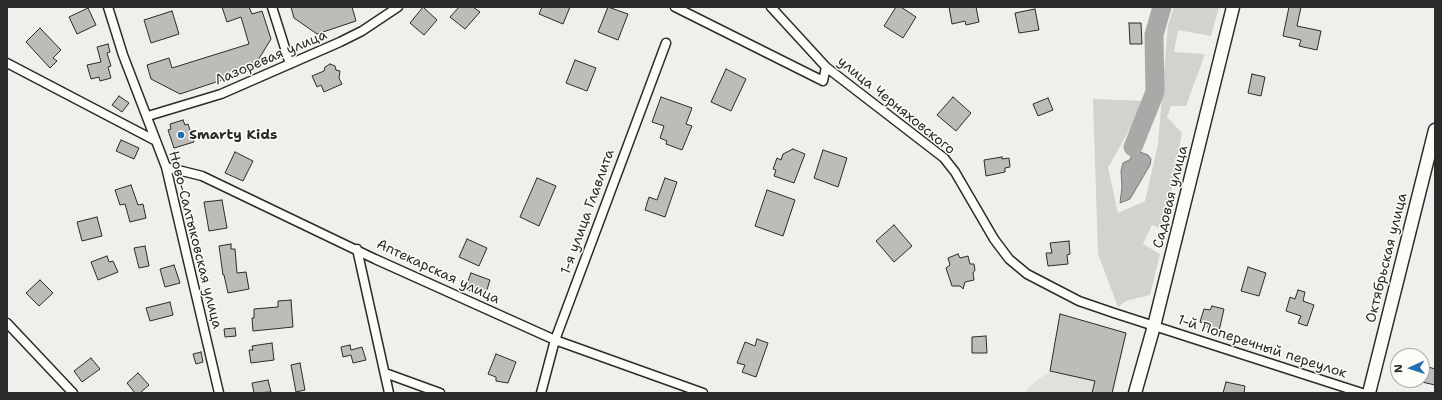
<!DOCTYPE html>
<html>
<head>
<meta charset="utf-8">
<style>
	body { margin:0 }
	#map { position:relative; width:1442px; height:400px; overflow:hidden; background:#f0efeb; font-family:"Shantell Sans",sans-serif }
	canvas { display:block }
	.frame { position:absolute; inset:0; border:8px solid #2b2b2b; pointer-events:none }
	.north { position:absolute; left:1390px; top:348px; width:40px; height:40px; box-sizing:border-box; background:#fdfcf7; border:1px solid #a9a8a5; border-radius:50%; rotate:267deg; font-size:11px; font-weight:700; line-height:16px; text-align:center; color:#2b2b2b }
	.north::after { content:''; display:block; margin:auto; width:14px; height:18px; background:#1f6fb2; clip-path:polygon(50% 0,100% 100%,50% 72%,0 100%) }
</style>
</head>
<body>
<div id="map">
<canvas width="1442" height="400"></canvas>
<div class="frame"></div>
<div class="north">N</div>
</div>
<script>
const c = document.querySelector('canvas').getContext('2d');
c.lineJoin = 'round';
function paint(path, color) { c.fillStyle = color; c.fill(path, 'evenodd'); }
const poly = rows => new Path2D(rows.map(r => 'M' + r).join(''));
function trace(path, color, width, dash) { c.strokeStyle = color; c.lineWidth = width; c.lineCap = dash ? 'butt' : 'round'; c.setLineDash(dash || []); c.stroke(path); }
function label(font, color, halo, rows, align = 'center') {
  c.font = font + ' "Shantell Sans",sans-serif'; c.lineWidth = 3; c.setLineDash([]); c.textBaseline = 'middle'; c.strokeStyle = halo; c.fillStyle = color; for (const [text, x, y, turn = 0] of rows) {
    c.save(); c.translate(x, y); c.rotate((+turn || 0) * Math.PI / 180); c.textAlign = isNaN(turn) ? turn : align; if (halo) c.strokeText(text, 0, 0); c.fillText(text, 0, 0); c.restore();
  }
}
paint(poly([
	[1060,314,1126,333,1114,393,1026,393,1028,387,1050,371]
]), '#e1e0dc');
paint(poly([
	[1174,7,1219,7,1211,36,1178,30,1174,52,1205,54,1186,106,1171,106,1167,117,1182,133,1164,230,1152,225,1143,244,1160,254,1150,295,1126,301,1118,307,1098,254,1093,99,1145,101,1108,168,1118,213,1145,201,1158,144,1168,25]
]), '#d3d2cf');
const water = poly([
	[1136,144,1141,144,1140,152,1148,155,1151,159,1150,165,1130,199,1120,203,1122,187,1121,171,1123,163,1131,159,1131,149,1136,144]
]);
paint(water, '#aaa9a7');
trace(water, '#777775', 1);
trace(poly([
	[1133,147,1155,92,1154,35,1162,7]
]), '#aaa9a7', 19);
const building = poly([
	[222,7,249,7,252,14,262,11,271,39,252,70,180,94,151,79,147,65,169,58,172,68,249,44,241,17,227,22,222,7],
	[291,7,352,7,356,21,317,34,294,18,291,7],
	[423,7,437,20,424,35,410,23,423,7],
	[459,7,473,7,480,12,465,29,450,17,459,7],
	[542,7,570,7,563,24,539,14,542,7],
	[608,7,628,14,618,40,598,32,608,7],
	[896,7,901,7,916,17,903,38,884,26,896,7],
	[949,7,976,7,979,22,966,25,965,21,952,24,949,7],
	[1289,7,1301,7,1297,26,1321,31,1317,50,1299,46,1301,40,1283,36,1289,7],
	[88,8,96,25,77,34,69,17,88,8],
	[1035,9,1039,30,1019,33,1015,13,1035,9],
	[172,11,179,34,151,43,144,20,172,11],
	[1129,23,1141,23,1142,44,1130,44,1129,23],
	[40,28,61,50,53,58,57,61,50,68,26,42,40,28],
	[108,44,110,52,107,53,111,66,108,67,111,78,100,81,99,77,91,79,87,65,101,62,97,47,108,44],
	[575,60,596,68,587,91,566,83,575,60],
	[330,64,335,66,336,70,340,71,339,78,342,84,324,92,321,85,317,87,312,76,324,71,325,67,330,64],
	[726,69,746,79,731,111,711,102,726,69],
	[1252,74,1265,77,1261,96,1248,93,1252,74],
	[119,96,129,103,122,112,112,105,119,96],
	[661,97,692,108,686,124,692,126,682,150,666,144,667,141,660,138,664,126,652,122,661,97],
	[953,97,971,113,956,131,937,115,953,97],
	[1048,98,1053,110,1038,116,1033,104,1048,98],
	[183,120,185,125,188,124,194,142,174,148,168,130,171,129,170,124,183,120],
	[121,140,139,148,134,159,116,151,121,140],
	[793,149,805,154,794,183,774,176,776,170,773,169,777,158,781,160,783,154,793,149],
	[823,150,847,158,838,187,814,178,823,150],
	[235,152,253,161,243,181,225,173,235,152],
	[1002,157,1002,159,1009,158,1010,167,1005,168,1005,172,986,176,984,160,1002,157],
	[537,178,556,186,539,226,520,217,537,178],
	[665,178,677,182,665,217,645,210,649,197,657,200,665,178],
	[131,185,138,205,143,204,146,218,130,222,125,204,120,205,115,190,131,185],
	[767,190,795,200,783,236,755,226,767,190],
	[222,200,227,228,209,231,204,202,222,200],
	[97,217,102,236,82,241,77,222,97,217],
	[894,225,912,246,894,262,876,241,894,225],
	[467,239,487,248,479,266,459,257,467,239],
	[1069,241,1070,254,1067,255,1068,264,1048,266,1046,253,1052,253,1050,243,1069,241],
	[231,244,231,249,235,249,237,273,246,272,249,289,228,293,224,275,223,275,219,246,231,244],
	[145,246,149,266,139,268,134,248,145,246],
	[958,254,960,258,968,256,970,264,974,264,975,270,973,273,974,280,965,282,963,289,960,286,952,286,946,268,950,265,948,258,958,254],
	[107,256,109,262,113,261,118,272,98,280,91,262,107,256],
	[174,265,180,283,165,287,160,269,174,265],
	[1248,267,1266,273,1259,296,1241,291,1248,267],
	[471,273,490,280,485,296,465,289,471,273],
	[40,280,53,293,39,306,26,293,40,280],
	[1298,290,1305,292,1303,301,1314,305,1307,326,1298,323,1301,316,1286,311,1290,297,1295,299,1298,290],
	[291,300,293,327,253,331,252,318,254,318,254,309,278,307,278,301,291,300],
	[170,302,173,315,150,321,146,308,170,302],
	[1212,306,1224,309,1219,331,1207,328,1208,324,1200,322,1204,309,1210,310,1212,306],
	[1060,314,1126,333,1112,393,1092,393,1095,381,1050,371,1060,314],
	[235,328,236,336,225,337,224,329,235,328],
	[986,336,987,353,972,353,972,337,986,336],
	[757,339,768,343,756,377,742,372,745,365,737,363,745,342,755,346,757,339],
	[272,343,274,360,251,363,249,350,253,350,252,346,272,343],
	[350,345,351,350,362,347,366,360,353,363,351,355,343,357,341,347,350,345],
	[201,352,203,362,196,364,193,354,201,352],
	[496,354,516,362,508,383,496,381,496,377,488,374,496,354],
	[91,358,100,369,82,382,74,371,91,358],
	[300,363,305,390,296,392,291,365,300,363],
	[1422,365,1435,369,1435,385,1422,382,1422,365],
	[138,373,149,385,140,393,135,393,127,383,138,373],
	[268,380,271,392,254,393,252,383,268,380],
	[1226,382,1245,386,1244,393,1223,393,1226,382]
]);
paint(building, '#bdbcb8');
trace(building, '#2b2b2b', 1);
const street = poly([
	[108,7,123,55,166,167,219,393],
	[272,7,290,64],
	[675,7,823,81,826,67],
	[771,7,826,67,944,158,955,172,994,239,1009,259,1027,274,1079,301,1114,313,1362,393],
	[7,63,156,141],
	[148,116,221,94,340,42,362,31,398,7],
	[166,167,202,176,375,259,555,340,703,393],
	[357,249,389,393],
	[7,323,73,393],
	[385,373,440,393],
	[541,393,555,340,666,43]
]);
const secondary = poly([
	[1135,393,1154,326,1233,7],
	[1369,393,1435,130]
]);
trace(street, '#2b2b2b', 11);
trace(secondary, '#2b2b2b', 15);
trace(street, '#fdfcf7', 8);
trace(secondary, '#fdfcf7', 12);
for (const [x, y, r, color] of [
	[181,135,4,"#1f6fb2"]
]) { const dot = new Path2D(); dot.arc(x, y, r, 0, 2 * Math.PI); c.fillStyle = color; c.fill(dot); trace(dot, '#fdfcf7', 1.5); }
label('14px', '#2b2b2b', '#fdfcf7', [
	["Лазоревая улица",271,58,-23],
	["улица Черняховского",896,106,39],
	["Садовая улица",1171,197,-76],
	["1-я улица Главлита",588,212,-70],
	["Ново-Салтыковская улица",195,240,76],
	["Октябрьская улица",1387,258,-76],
	["Аптекарская улица",438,272,25],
	["1-й Поперечный переулок",1262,347,18]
]);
label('bold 14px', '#2b2b2b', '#fdfcf7', [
	["Smarty Kids",189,135]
], 'left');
</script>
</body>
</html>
